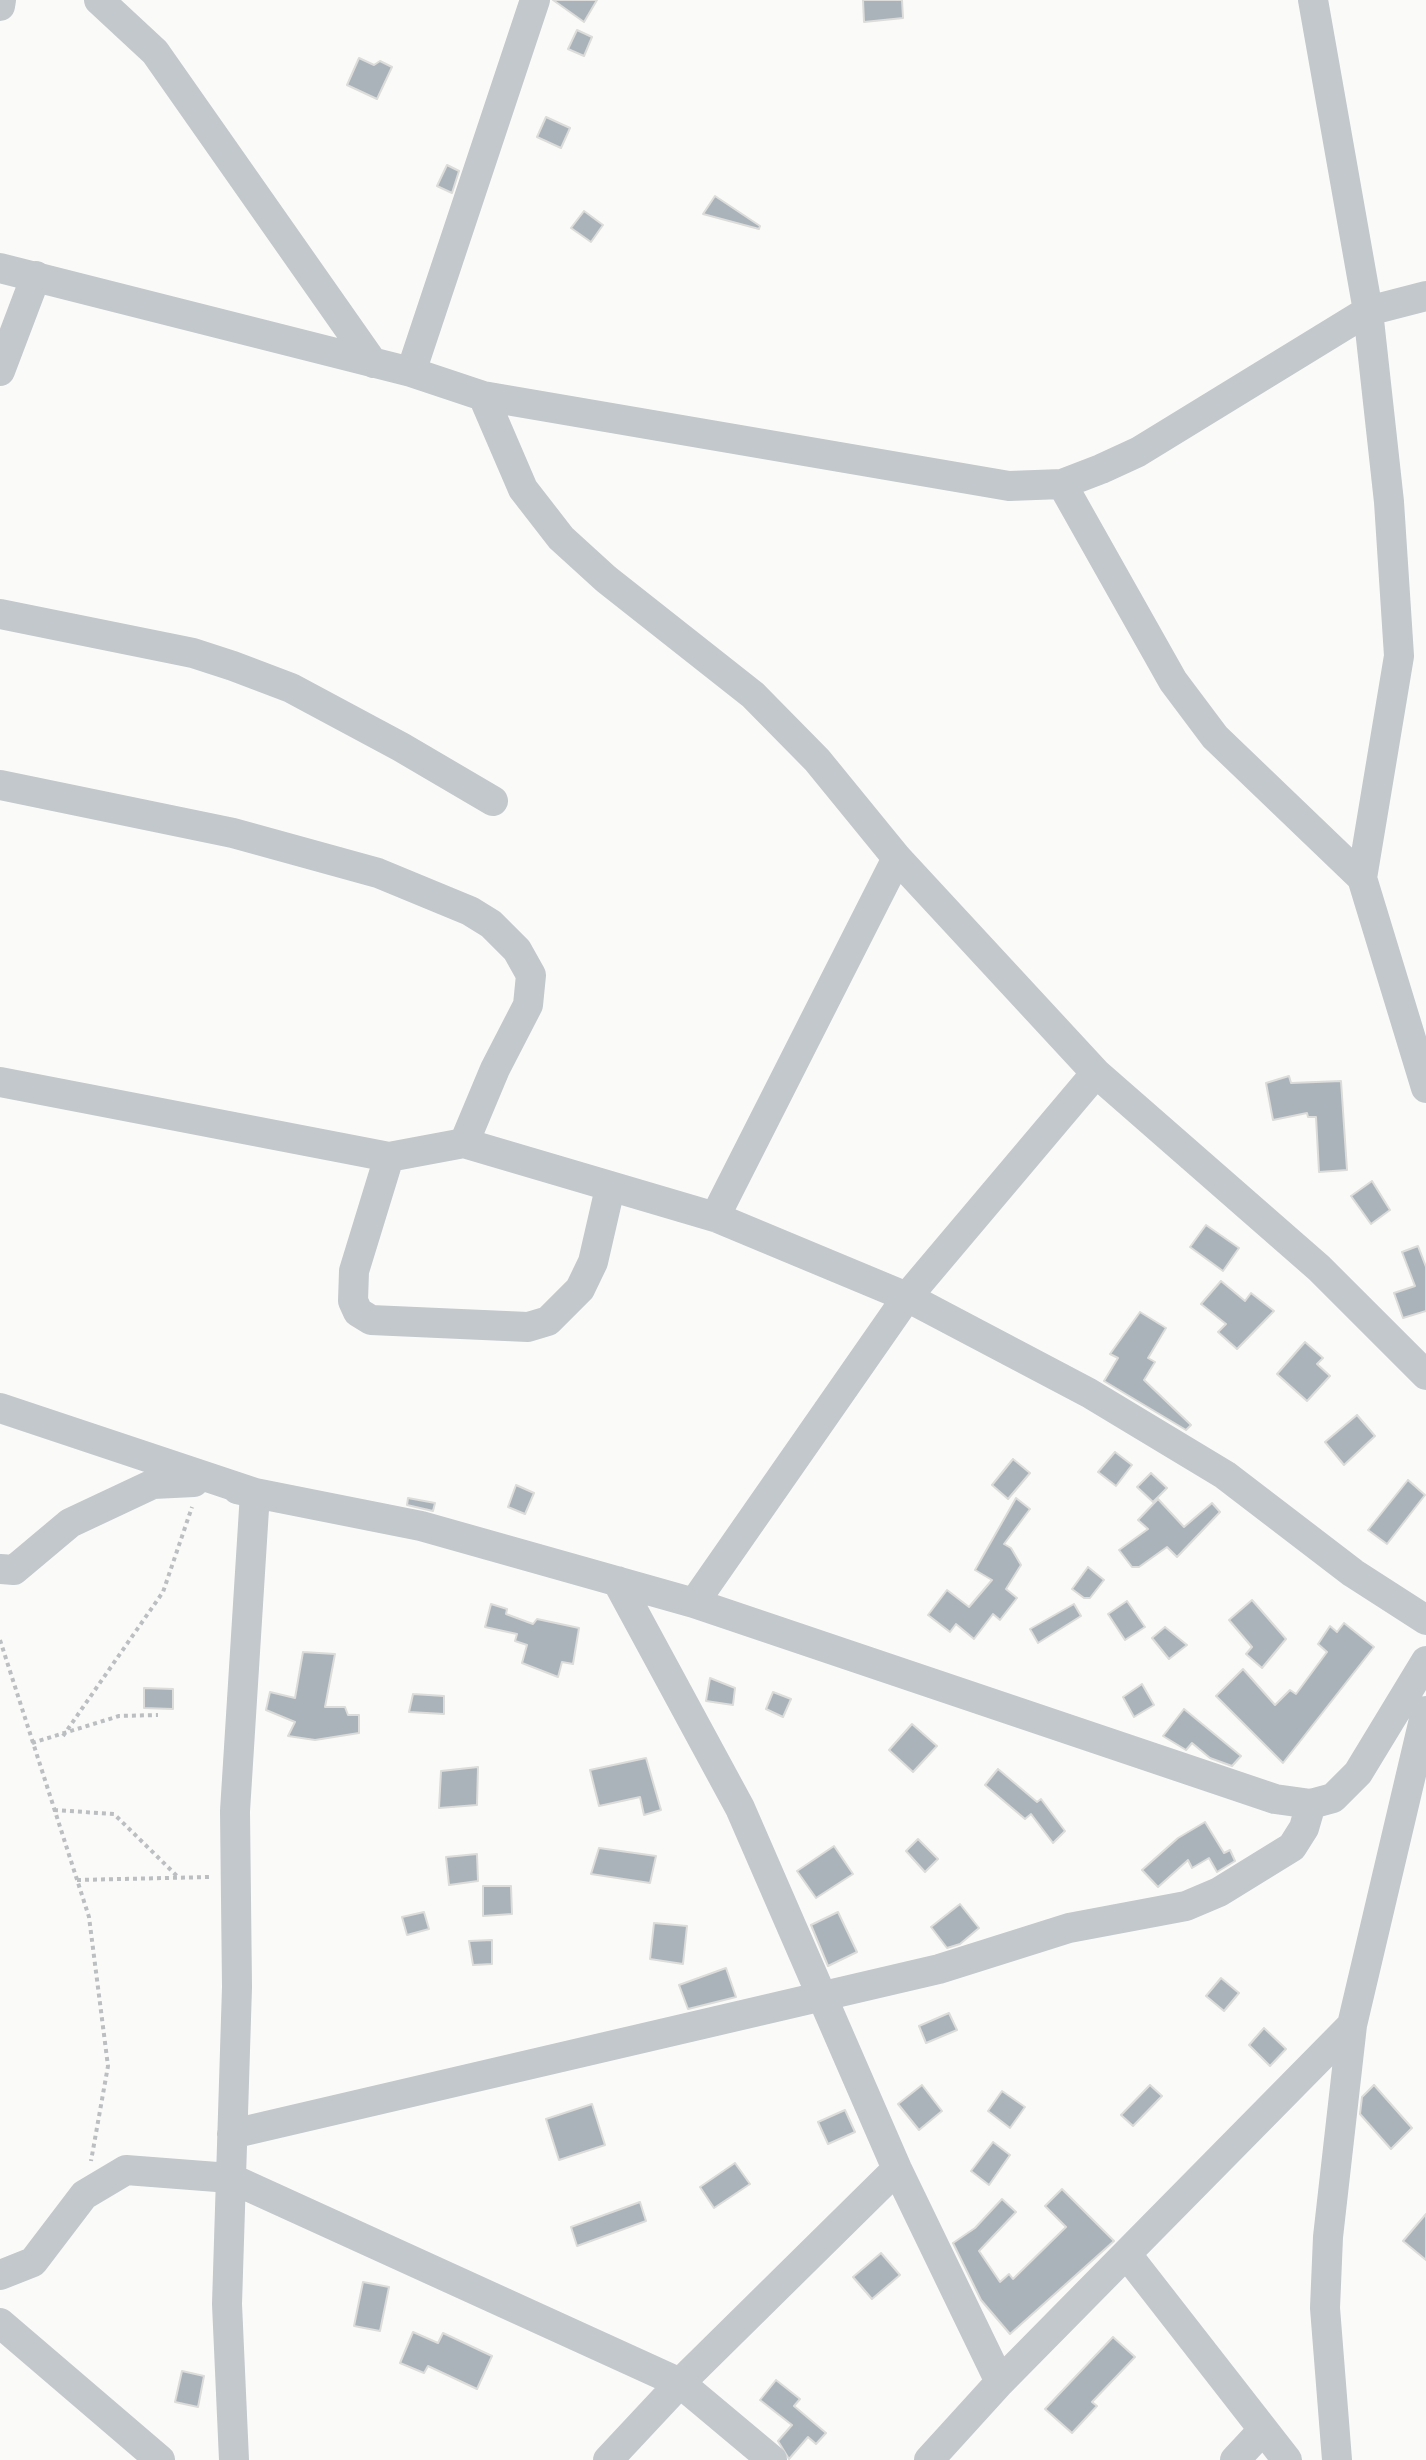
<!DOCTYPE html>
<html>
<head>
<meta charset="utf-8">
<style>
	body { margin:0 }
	canvas { display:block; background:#fafaf8 }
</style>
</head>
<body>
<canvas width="1426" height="2460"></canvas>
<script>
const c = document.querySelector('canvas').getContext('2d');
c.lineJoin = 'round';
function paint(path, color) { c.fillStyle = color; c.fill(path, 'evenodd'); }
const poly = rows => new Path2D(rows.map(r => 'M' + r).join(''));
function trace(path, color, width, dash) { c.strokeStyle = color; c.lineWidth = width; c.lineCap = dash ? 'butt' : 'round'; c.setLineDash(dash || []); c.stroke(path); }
const building = poly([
	[553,0,597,0,584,22,553,0],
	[863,0,902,0,903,18,864,22,863,0],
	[577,30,592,37,584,56,568,49,577,30],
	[359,58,374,65,380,61,392,67,377,99,347,85,359,58],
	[546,117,570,128,561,148,537,137,546,117],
	[447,165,459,171,452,193,437,186,447,165],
	[715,196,760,226,759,229,703,214,715,196],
	[584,211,603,225,591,242,571,228,584,211],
	[1289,1076,1291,1083,1341,1081,1347,1170,1319,1172,1316,1117,1308,1117,1307,1113,1273,1120,1266,1083,1289,1076],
	[1372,1181,1390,1210,1371,1224,1351,1196,1372,1181],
	[1206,1225,1239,1248,1223,1271,1190,1247,1206,1225],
	[1418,1246,1426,1267,1426,1311,1403,1318,1394,1293,1415,1286,1402,1252,1418,1246],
	[1221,1281,1245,1301,1251,1293,1274,1311,1237,1349,1218,1332,1226,1324,1201,1304,1221,1281],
	[1140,1312,1166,1328,1148,1358,1155,1362,1144,1380,1191,1425,1186,1430,1104,1381,1118,1358,1110,1354,1140,1312],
	[1305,1342,1323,1358,1317,1364,1330,1376,1307,1401,1277,1374,1305,1342],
	[1357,1415,1375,1436,1344,1465,1325,1442,1357,1415],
	[1115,1452,1132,1465,1116,1486,1098,1472,1115,1452],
	[1013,1459,1030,1473,1008,1499,992,1485,1013,1459],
	[1151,1473,1167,1488,1153,1502,1137,1487,1151,1473],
	[1408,1480,1425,1495,1387,1544,1368,1530,1408,1480],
	[516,1485,534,1493,525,1514,508,1507,516,1485],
	[408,1498,435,1503,433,1511,407,1505,408,1498],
	[1016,1498,1030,1509,1004,1544,1011,1548,1021,1565,1006,1589,1017,1598,1000,1620,993,1614,974,1639,956,1624,950,1632,928,1615,947,1590,969,1607,992,1580,975,1570,1016,1498],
	[1158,1499,1184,1527,1212,1503,1220,1512,1177,1557,1167,1547,1139,1567,1132,1567,1119,1550,1148,1529,1138,1520,1158,1499],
	[1088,1567,1104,1580,1090,1598,1084,1598,1072,1589,1088,1567],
	[1252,1600,1286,1639,1262,1668,1246,1654,1252,1647,1229,1620,1252,1600],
	[1127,1601,1145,1627,1125,1640,1108,1614,1127,1601],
	[491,1604,507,1609,506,1614,533,1624,537,1619,579,1628,573,1664,562,1662,558,1677,522,1663,527,1645,515,1641,517,1634,485,1627,491,1604],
	[1074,1604,1081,1616,1038,1643,1030,1629,1074,1604],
	[1344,1623,1374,1647,1283,1763,1216,1696,1243,1669,1275,1705,1290,1690,1296,1694,1327,1652,1318,1644,1330,1626,1337,1632,1344,1623],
	[1165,1627,1187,1645,1169,1659,1152,1638,1165,1627],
	[303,1652,335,1654,325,1707,345,1707,348,1715,359,1715,359,1733,315,1740,288,1736,295,1722,266,1710,270,1692,295,1698,303,1652],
	[710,1678,735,1688,733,1705,706,1701,710,1678],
	[1142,1684,1154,1705,1134,1717,1123,1697,1142,1684],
	[144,1688,173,1689,173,1709,144,1708,144,1688],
	[773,1692,791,1699,783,1717,766,1709,773,1692],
	[413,1694,444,1696,444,1714,409,1712,413,1694],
	[1184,1709,1241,1756,1232,1766,1210,1758,1192,1743,1186,1750,1163,1736,1184,1709],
	[912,1724,937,1746,913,1772,889,1750,912,1724],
	[646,1758,661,1810,644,1815,640,1797,599,1806,590,1770,646,1758],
	[478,1767,477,1805,439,1808,441,1771,478,1767],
	[998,1769,1037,1802,1041,1799,1065,1831,1053,1843,1031,1814,1025,1819,985,1785,998,1769],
	[1205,1822,1224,1853,1230,1850,1235,1861,1217,1872,1209,1858,1192,1868,1188,1860,1158,1887,1142,1870,1178,1838,1205,1822],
	[918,1839,938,1859,925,1872,906,1851,918,1839],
	[834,1846,853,1874,816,1898,797,1871,834,1846],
	[599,1848,656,1856,650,1883,591,1874,599,1848],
	[477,1854,478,1881,449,1885,446,1857,477,1854],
	[483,1886,511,1886,512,1914,483,1916,483,1886],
	[960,1904,979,1928,960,1944,947,1948,931,1927,960,1904],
	[424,1912,429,1929,407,1935,402,1917,424,1912],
	[838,1912,857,1952,828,1966,811,1925,838,1912],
	[654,1923,687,1926,683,1964,650,1959,654,1923],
	[492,1940,492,1964,473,1965,469,1941,492,1940],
	[726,1968,736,1997,688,2009,679,1985,726,1968],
	[1221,1978,1239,1993,1224,2011,1206,1996,1221,1978],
	[949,2013,957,2030,926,2043,919,2026,949,2013],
	[1264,2028,1286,2049,1270,2066,1249,2045,1264,2028],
	[922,2085,942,2111,919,2130,898,2104,922,2085],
	[1150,2085,1162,2096,1133,2126,1121,2115,1150,2085],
	[1374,2085,1412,2128,1391,2149,1360,2114,1362,2097,1374,2085],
	[1002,2091,1025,2107,1010,2128,988,2111,1002,2091],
	[592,2104,605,2145,559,2160,546,2119,592,2104],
	[845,2110,855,2132,828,2144,818,2122,845,2110],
	[993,2142,1010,2155,989,2185,971,2171,993,2142],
	[735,2163,750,2184,714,2208,700,2187,735,2163],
	[1062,2189,1114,2241,1010,2334,981,2300,953,2243,975,2228,1002,2199,1016,2212,979,2251,1000,2282,1009,2274,1013,2279,1066,2227,1045,2206,1062,2189],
	[640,2202,646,2221,577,2246,571,2227,640,2202],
	[1426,2214,1426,2260,1403,2241,1426,2214],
	[881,2253,900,2275,872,2299,853,2277,881,2253],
	[363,2282,389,2287,380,2331,354,2326,363,2282],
	[413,2332,438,2343,443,2333,492,2356,477,2389,428,2366,424,2373,400,2363,413,2332],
	[1113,2337,1135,2357,1092,2402,1097,2406,1072,2433,1045,2409,1113,2337],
	[182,2371,204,2376,198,2407,175,2402,182,2371],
	[776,2380,800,2399,794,2406,826,2433,816,2444,808,2437,789,2459,778,2441,792,2425,760,2400,776,2380]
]);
paint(building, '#aab3b9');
trace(building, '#dcdcda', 2);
trace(poly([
	[0,1640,89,1917,108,2066,91,2161],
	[63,1736,163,1592,192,1507],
	[32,1743,119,1716,158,1715],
	[54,1810,114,1814,177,1876],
	[77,1880,210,1877]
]), '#bbbfc2', 4, [4, 4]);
trace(poly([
	[99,0,155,52,373,363],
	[1313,0,1368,311,1389,502,1399,656,1362,878,1426,1088],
	[0,6,1,0],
	[0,268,411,372,483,396,1009,486,1062,484,1101,469,1138,452,1368,311,1426,296],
	[0,371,36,276],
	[411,372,535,0],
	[483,396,523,489,561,538,606,579,753,695,817,760,897,858,1096,1073,1319,1268,1426,1375],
	[1062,484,1173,681,1215,737,1362,878],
	[0,614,193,653,233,666,291,688,401,747,493,801],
	[0,785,233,833,378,873,470,911,491,924,517,950,531,975,528,1005,495,1069,464,1143],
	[0,1082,389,1157,464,1143,715,1217,907,1297,1089,1393,1225,1475,1353,1573,1426,1620],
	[389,1157,354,1271,353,1301,358,1312,371,1320,528,1327,548,1321,580,1289,593,1262,610,1188],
	[715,1217,897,858],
	[0,1408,255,1493,421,1526,694,1603,1275,1799,1311,1804,1333,1798,1358,1773,1426,1661],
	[0,1569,14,1570,70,1523,153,1484,194,1482],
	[617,1581,740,1808,897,2169,1000,2382],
	[694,1603,907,1297,1096,1073],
	[232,2134,939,1969,1069,1928,1186,1906,1219,1892,1292,1847,1304,1828,1311,1804],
	[1128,2256,1287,2460],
	[0,2275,33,2262,84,2195,126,2170,230,2178,680,2383,772,2460],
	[0,2323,160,2460],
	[234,2460,227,2304,237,1987,235,1811,255,1493,237,1489],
	[608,2460,680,2383,897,2169],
	[929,2460,1000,2382,1352,2025],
	[1235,2460,1262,2431],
	[1337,2460,1325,2308,1328,2237,1352,2025,1426,1711]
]), '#c3c8cc', 30);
</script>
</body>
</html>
